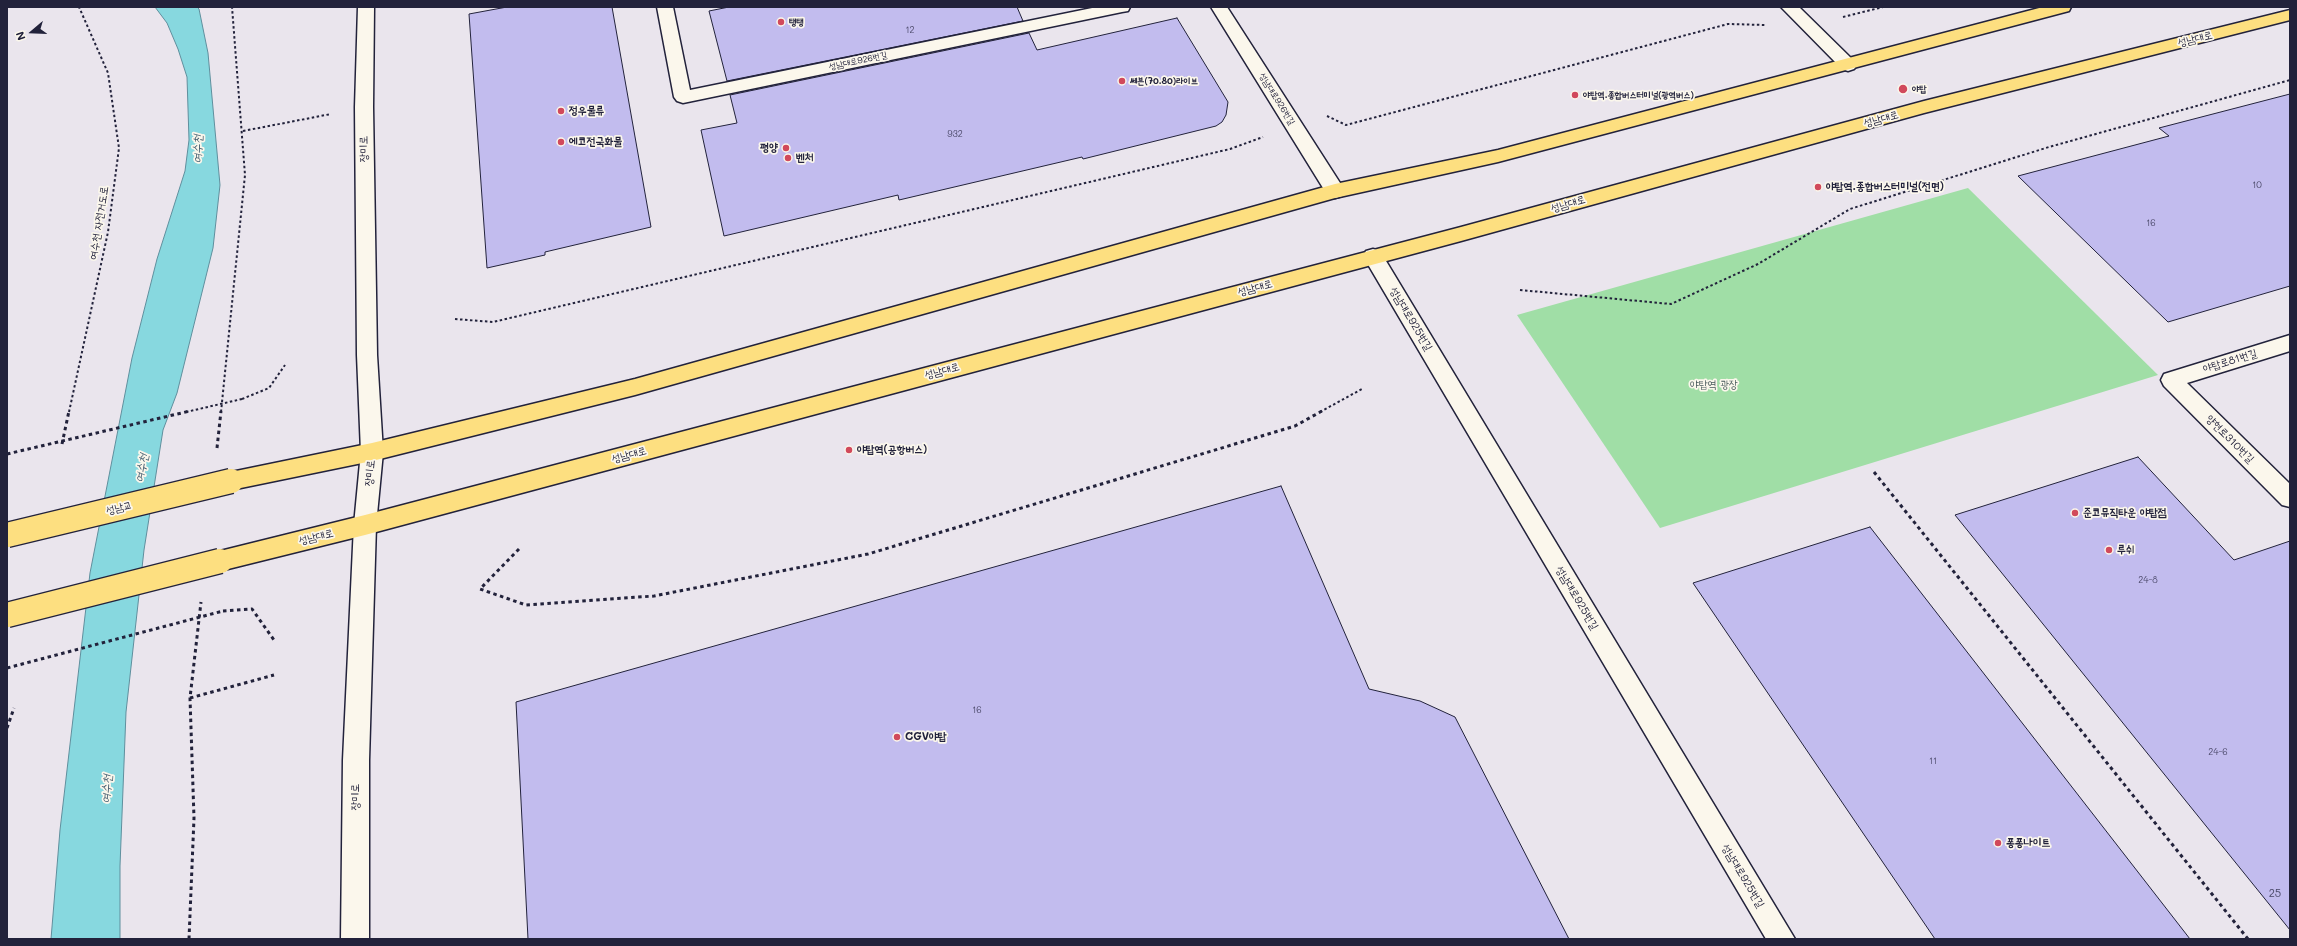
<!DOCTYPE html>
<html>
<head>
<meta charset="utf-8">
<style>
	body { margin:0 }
	#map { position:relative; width:2297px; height:946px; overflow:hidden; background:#eae5ed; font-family:Mali,sans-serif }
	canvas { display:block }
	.frame { position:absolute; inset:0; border:8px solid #22223b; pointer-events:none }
	.north { position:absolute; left:12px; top:12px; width:40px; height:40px; -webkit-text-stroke:3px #fbf7ec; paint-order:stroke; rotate:251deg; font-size:11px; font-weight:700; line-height:16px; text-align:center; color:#22223b }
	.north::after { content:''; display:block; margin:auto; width:14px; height:18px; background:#22223b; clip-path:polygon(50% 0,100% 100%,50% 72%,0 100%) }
</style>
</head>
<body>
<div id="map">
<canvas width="2297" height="946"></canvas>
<div class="frame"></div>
<div class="north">N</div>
</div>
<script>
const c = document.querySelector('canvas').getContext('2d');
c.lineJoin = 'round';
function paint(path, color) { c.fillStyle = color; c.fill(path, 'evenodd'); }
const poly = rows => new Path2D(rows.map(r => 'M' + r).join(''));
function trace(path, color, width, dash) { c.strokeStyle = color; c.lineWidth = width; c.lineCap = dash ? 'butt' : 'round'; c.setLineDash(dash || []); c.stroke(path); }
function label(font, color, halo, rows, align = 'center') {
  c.font = font + ' Mali,"Poor Story",sans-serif'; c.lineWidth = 3.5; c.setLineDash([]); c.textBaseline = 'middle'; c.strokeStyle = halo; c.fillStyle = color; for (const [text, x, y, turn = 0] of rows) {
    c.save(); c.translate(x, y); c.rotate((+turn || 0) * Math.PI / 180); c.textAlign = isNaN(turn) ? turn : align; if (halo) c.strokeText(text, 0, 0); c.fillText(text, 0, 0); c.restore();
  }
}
paint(poly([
	[1968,188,2158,375,1660,528,1517,315]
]), '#a0dea6');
const water = poly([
	[155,7,197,7,199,9,208,53,220,185,213,248,177,393,163,430,144,550,126,712,120,866,120,939,51,939,60,830,90,573,132,358,157,259,185,171,189,140,187,77,178,49,167,23,155,7]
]);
paint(water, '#87d8df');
trace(water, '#5f8f9d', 1);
const building = poly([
	[507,7,612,7,651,227,545,252,545,255,487,268,469,14,507,7],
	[729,7,1017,7,1023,21,727,81,709,11,729,7],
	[1177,18,1228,102,1226,115,1222,122,1216,126,1083,159,1082,157,899,200,898,195,724,236,701,130,737,123,730,95,1029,33,1037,50,1177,18],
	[2290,94,2290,286,2168,322,2018,176,2169,136,2159,128,2290,94],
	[2138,457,2234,560,2290,541,2290,930,1955,515,2138,457],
	[1281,486,1369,689,1420,701,1455,717,1569,939,528,939,516,702,1281,486],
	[1870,527,2190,939,1935,939,1693,583,1870,527]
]);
paint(building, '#c2bcee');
trace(building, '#22223b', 1);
const minor = poly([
	[358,7,374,7,373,107,377,355,383,452,376,525,369,760,369,939,341,939,343,760,354,525,361,452,357,355,355,107,358,7],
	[657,7,673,7,690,90,1097,7,1130,7,1128,11,1122,12,683,103,677,101,674,97,657,7],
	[1211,7,1227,7,1342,186,1344,191,1342,196,1335,198,1328,196,1211,7],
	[1781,7,1799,7,1854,61,1857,65,1854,69,1848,71,1842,69,1781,7],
	[1373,249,1380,251,1795,939,1766,939,1366,261,1363,256,1366,251,1373,249],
	[2290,335,2290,351,2187,383,2290,484,2290,507,2282,505,2164,386,2161,380,2164,374,2290,335]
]);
const major = poly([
	[2043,7,2071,7,2069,11,1498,162,1335,198,635,395,372,461,231,490,223,488,220,481,223,474,231,472,372,443,635,379,1335,184,1498,150,2043,7],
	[2290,10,2290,20,1924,113,1461,241,365,535,220,571,212,568,208,561,212,554,220,551,365,515,1461,227,1924,101,2290,10]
]);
trace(minor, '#22223b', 3);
trace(major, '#22223b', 3);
trace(poly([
	[1843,17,1883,7],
	[1327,116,1346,125,1728,24,1765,25],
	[243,131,331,114],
	[1520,290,1671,304,1758,264,1850,209,2049,147,2290,80],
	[455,319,493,322,1230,149,1263,137],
	[242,399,269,388,285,365],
	[69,412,108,232,119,148,108,73,79,7],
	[221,412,245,175,232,7],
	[1320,412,1362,389]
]), '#22223b', 2, [2.5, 2.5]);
trace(poly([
	[62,444,69,411],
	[217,448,221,411],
	[1874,472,2248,939],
	[519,549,480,589,526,605,654,596,868,554,1295,426,1322,411],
	[223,611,252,609,274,640],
	[190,698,274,675],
	[7,728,14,708],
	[189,939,194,818,190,698,201,602]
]), '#22223b', 3, [3.5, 3.5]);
paint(minor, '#fbf7ec');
paint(major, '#fddf80');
const majorBridge = poly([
	[7,535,231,481],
	[7,615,220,561]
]);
trace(majorBridge, '#22223b', 27, []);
trace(poly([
	[186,412,242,399]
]), '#22223b', 2, [2.5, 2.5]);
trace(poly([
	[7,454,190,411],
	[7,668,223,611]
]), '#22223b', 3, [3.5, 3.5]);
trace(majorBridge, '#fddf80', 24);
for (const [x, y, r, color] of [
	[781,22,4,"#d1495b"],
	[1122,81,4,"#d1495b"],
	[1903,89,5,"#d1495b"],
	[1575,95,4,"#d1495b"],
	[561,111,4,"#d1495b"],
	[561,142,4,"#d1495b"],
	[786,148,4,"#d1495b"],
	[788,158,4,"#d1495b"],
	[1818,187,4,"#d1495b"],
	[849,450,4,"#d1495b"],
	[2075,513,4,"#d1495b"],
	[2109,550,4,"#d1495b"],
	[897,737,4,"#d1495b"],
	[1998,843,4,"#d1495b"]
]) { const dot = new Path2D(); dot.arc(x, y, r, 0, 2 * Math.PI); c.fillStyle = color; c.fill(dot); trace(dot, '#fbf7ec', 1.5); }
label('bold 9px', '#22223b', '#fbf7ec', [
	["탱탱",789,22],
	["쎄븐(70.80)라이브",1130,81],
	["야탑",1912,89],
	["야탑역.종합버스터미널(광역버스)",1583,95]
], 'left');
label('9px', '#4a4868', null, [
	["12",910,30],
	["932",955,134],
	["10",2257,185],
	["16",2151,223],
	["24-8",2148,580],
	["16",977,710],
	["24-6",2218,752],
	["11",1933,761]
]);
label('9px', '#22223b', '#fbf7ec', [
	["성남대로926번길",858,61,-12],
	["성남대로926번길",1277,99,58]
]);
label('11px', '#22223b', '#fbf7ec', [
	["성남대로",2195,39,-14],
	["성남대로",1881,119,-15],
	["장미로",364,149,-91],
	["성남대로",1568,204,-16],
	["여수천 자전거도로",99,223,-81],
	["성남대로",1255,288,-15],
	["성남대로925번길",1411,319,59],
	["야탑로81번길",2230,361,-17],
	["성남대로",942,371,-15],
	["양현로310번길",2230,439,45],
	["성남대로",629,455,-15],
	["장미로",370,473,-85],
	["성남교",119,508,-14],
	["성남대로",316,537,-14],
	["성남대로925번길",1577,598,59],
	["장미로",356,797,-90],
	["성남대로925번길",1743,876,59]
]);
label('bold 11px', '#22223b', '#fbf7ec', [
	["정우물류",569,111],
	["에코전국화물",569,142],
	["평양",778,148,"right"],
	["벤처",796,158],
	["야탑역.종합버스터미널(전면)",1826,187],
	["야탑역(공항버스)",857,450],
	["준코뮤직타운 야탑점",2083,513],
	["루쉬",2117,550],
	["CGV야탑",905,737],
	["퐁퐁나이트",2006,843]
], 'left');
label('11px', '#485a5b', '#fbf7ec', [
	["야탑역 광장",1714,385]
]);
label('11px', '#4a4868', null, [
	["25",2275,894]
]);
label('italic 12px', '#40596c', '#fbf7ec', [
	["여수천",198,149,-89],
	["여수천",142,468,-80],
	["여수천",107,789,-86]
]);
</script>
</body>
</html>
